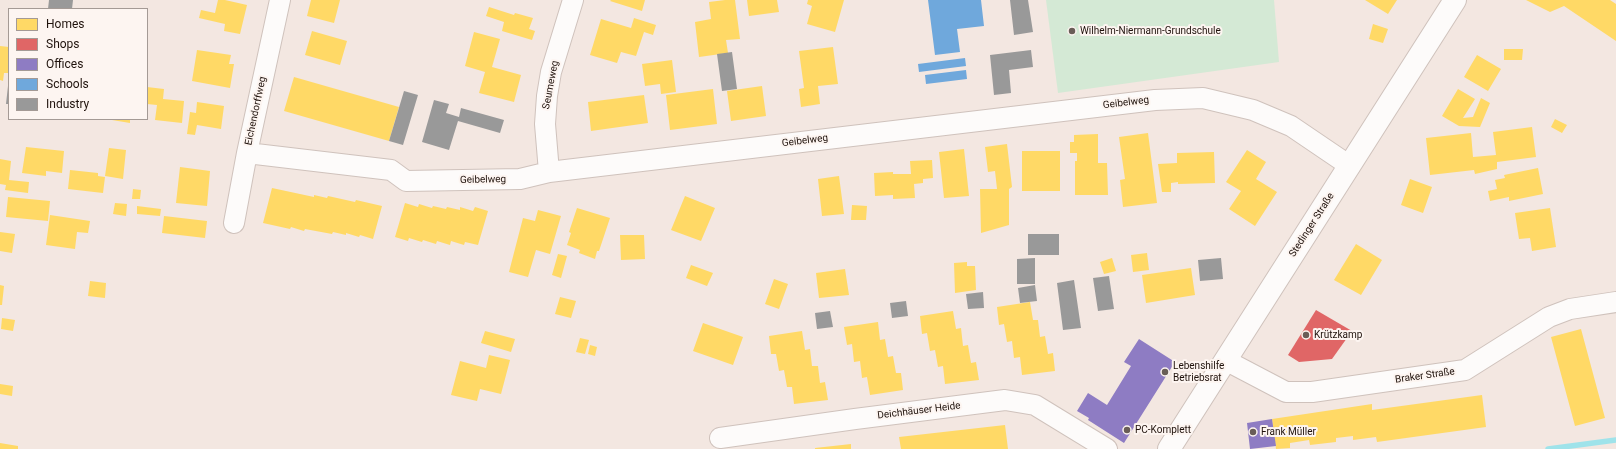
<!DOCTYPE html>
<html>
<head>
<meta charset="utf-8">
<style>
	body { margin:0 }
	#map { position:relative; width:1616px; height:449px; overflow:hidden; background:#f3e7e1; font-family:Roboto,sans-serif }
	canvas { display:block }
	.legend { position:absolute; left:8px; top:8px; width:140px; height:112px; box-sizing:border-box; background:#fdf5f1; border:1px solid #a49a95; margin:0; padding:5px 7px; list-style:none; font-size:12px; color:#1f120c }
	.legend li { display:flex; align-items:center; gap:8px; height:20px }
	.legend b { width:20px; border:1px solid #a49a95 }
</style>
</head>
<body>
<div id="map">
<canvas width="1616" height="449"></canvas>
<ul class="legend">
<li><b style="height:11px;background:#ffd966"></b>Homes</li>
<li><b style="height:11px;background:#e06666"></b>Shops</li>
<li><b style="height:11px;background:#8e7cc3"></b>Offices</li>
<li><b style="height:11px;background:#6fa8dc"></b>Schools</li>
<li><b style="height:11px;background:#999"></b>Industry</li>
</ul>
</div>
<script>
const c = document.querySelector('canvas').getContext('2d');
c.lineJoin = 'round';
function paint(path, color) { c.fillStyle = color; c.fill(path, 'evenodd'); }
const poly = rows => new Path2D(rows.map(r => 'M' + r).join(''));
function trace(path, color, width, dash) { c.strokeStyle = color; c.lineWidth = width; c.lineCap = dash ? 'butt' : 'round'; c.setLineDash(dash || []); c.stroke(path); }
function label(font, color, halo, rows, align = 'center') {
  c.font = font + ' Roboto,sans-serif'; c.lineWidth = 4; c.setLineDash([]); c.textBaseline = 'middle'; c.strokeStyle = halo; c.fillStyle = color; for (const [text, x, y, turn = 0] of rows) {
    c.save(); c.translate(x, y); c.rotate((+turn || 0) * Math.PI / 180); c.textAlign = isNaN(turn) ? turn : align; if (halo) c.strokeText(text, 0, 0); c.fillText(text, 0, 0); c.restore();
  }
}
paint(poly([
	[1046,0,1274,0,1279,62,1058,93]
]), '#d4e9d5');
paint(poly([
	[218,0,225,0,247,5,240,34,224,31,225,24,199,18,201,10,215,13],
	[311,0,340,0,334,23,307,16],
	[611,0,645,0,642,11,610,1],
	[725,0,735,0,740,39,726,40,728,53,699,57,695,22,711,19,709,2],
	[747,0,777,0,779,12,749,16],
	[808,0,844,0,835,32,807,24,812,6,807,4],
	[1365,0,1397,0,1388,14],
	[1526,0,1610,0,1616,4,1616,41,1564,6,1550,12],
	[489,7,514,15,515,13,533,18,529,29,535,31,532,40,502,31,504,22,486,16],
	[634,18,656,25,653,35,644,32,636,56,621,52,617,63,590,55,601,19,631,28],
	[1373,24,1388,29,1383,43,1369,39],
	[312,31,347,41,340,65,305,55],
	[474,32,500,39,492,67,521,75,514,102,479,93,485,72,465,66],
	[0,46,9,47,9,73,4,73,3,81,0,80],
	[833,47,838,84,818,86,820,104,801,107,799,89,804,88,799,51],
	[1504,49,1523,49,1522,60,1504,60],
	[197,50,231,55,229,64,234,64,230,88,192,81],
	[1477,55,1501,69,1488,91,1464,77],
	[672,60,676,92,661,94,660,84,645,86,642,64],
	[294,77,399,107,389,141,284,111],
	[762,86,766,116,731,121,727,91],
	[147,87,164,89,163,99,184,101,182,123,155,120,157,105,147,104],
	[713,89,717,124,670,130,666,95],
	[1458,89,1475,99,1463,118,1473,117,1481,98,1490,103,1480,127,1459,126,1442,116],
	[644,95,648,123,591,131,588,102],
	[197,102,224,106,221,129,197,125,195,135,187,134,190,112,196,113],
	[106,119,130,119,130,123],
	[1555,119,1567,125,1562,133,1551,127],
	[1532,127,1536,157,1497,162,1497,169,1475,174,1474,170,1430,175,1426,138,1471,133,1473,157,1496,155,1493,132],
	[1148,133,1157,203,1123,207,1120,180,1125,179,1119,137],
	[1098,134,1098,163,1107,163,1108,195,1075,195,1075,161,1077,161,1077,153,1070,153,1070,142,1074,142,1074,135],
	[1007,144,1012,187,1009,189,1009,225,981,233,980,189,997,189,995,171,988,172,985,147],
	[26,147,64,151,62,173,46,171,46,176,22,173],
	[109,148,126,150,123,179,105,176],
	[964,149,969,196,944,198,939,152],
	[1247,150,1266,162,1256,179,1277,192,1255,226,1229,209,1241,191,1226,182],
	[1022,151,1060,151,1060,191,1022,191],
	[1214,152,1215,183,1178,184,1178,182,1171,183,1171,192,1162,192,1158,164,1177,163,1177,153],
	[0,159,11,161,9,180,29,182,28,193,5,190,6,185,0,184],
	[932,160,933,178,923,179,923,183,914,184,915,198,893,199,893,195,875,196,874,173,893,172,893,174,911,174,910,161],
	[180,167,210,171,207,206,176,203],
	[1538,168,1543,194,1509,201,1509,197,1490,201,1488,191,1497,189,1495,180,1505,178,1504,175],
	[70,170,98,173,98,176,105,177,103,193,68,189],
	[839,176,844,214,822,216,818,179],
	[1410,179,1432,187,1423,213,1401,205],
	[272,188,314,197,314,195,327,198,328,196,355,202,356,200,382,206,373,239,360,235,359,237,346,233,346,235,333,232,332,234,305,229,304,231,291,227,290,229,263,223],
	[133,189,141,190,140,199,132,199],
	[685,196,715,208,701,241,671,230],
	[8,197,50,201,48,221,6,217],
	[115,203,127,204,126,216,113,214],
	[405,203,418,207,419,204,432,208,433,206,446,209,447,207,460,210,460,207,473,211,475,207,488,211,478,245,465,242,464,245,451,241,450,245,437,241,436,244,423,240,422,242,409,238,408,241,395,237],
	[852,205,867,206,866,220,851,220],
	[137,206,161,209,160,216,137,214],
	[577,208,610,218,599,251,597,251,595,259,579,253,580,250,567,245,571,233,569,232],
	[1550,208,1556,247,1532,251,1530,238,1519,239,1515,213],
	[538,210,561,216,550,254,536,250,528,277,509,272,523,218,535,221],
	[50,215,90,221,88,233,77,232,75,249,46,245],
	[164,216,207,221,205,238,162,233],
	[0,232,15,234,12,253,0,251],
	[620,235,644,235,645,259,621,260],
	[1356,244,1382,260,1361,295,1334,280],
	[1147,253,1149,270,1133,272,1131,255],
	[558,254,567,256,561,278,552,275],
	[1112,258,1116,271,1104,274,1100,262],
	[967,262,967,266,975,266,976,290,955,293,954,263],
	[691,265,713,273,707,286,686,278],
	[1191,268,1195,295,1146,303,1142,275],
	[845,269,849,295,819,298,816,273],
	[774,279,788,284,779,309,765,304],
	[90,281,106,283,105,298,88,296],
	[0,285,4,286,2,305,0,305],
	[560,297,576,301,571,318,555,314],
	[1030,302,1033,320,1038,320,1040,337,1045,336,1048,354,1053,353,1055,371,1022,375,1020,357,1014,358,1012,341,1007,342,1004,324,999,325,997,307],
	[953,311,956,329,961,328,963,346,968,345,971,363,976,362,979,380,945,384,943,366,938,367,935,350,930,351,927,333,922,334,920,316],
	[2,318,15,320,13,331,1,329],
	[878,322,880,340,885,339,888,357,893,356,896,373,901,373,903,390,870,395,867,377,862,378,860,361,854,362,852,344,847,345,844,327],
	[703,323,743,337,733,365,693,351],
	[1581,329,1605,418,1575,426,1551,337],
	[485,331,515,339,511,352,481,343],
	[802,331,805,350,810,349,812,366,818,366,820,383,825,382,828,400,794,404,792,387,787,387,784,370,779,371,776,354,771,354,769,336],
	[580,338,589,340,585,354,576,352],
	[590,345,597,347,595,356,588,354],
	[489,355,510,360,501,394,480,389,477,401,451,395,460,361,486,368],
	[0,384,13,386,12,396,0,394],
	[1482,395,1486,427,1377,442,1376,437,1353,440,1353,436,1336,438,1336,442,1310,445,1309,440,1290,443,1290,448,1276,449,1272,419,1372,404,1372,410],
	[1005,425,1008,449,901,449,899,437],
	[0,443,18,446,18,449,0,449],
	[851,444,851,449,815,449,815,448]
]), '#ffd966');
paint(poly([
	[1316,310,1352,331,1332,359,1299,362,1288,355]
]), '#e06666');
paint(poly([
	[1139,339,1175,362,1124,443,1088,420,1089,418,1077,411,1088,393,1107,405,1131,366,1124,362],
	[1272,419,1276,446,1250,449,1247,423]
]), '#8e7cc3');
paint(poly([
	[928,0,981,0,984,26,957,29,960,52,935,55],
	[965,58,966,66,919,72,918,64],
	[966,70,967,79,926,84,925,75]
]), '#6fa8dc');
paint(poly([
	[49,0,73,0,72,9,48,9],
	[1010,0,1028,0,1033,32,1014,35],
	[1031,50,1033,67,1009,70,1011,93,994,95,990,55],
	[732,52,737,89,722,91,717,54],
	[8,86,9,86,9,104,6,104],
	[404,91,418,95,403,145,389,141],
	[434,100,449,104,446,113,459,117,461,108,504,120,500,133,458,121,449,150,422,142],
	[1028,234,1059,234,1059,255,1028,255],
	[1035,258,1035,284,1017,284,1017,259],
	[1221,258,1223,279,1200,281,1198,260],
	[1109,276,1114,309,1098,311,1093,278],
	[1074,280,1081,328,1063,330,1057,283],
	[1035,285,1037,301,1020,303,1018,288],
	[983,292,984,308,968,309,966,294],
	[906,301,908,316,892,318,890,303],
	[830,311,833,327,817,329,815,313]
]), '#999');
trace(poly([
	[1548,449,1616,440]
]), '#9fe3ea', 5.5);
const street = poly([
	[247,153,391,170,406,181,520,179,549,172,1155,100,1203,98,1253,110,1291,126,1350,166],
	[549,172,545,124,547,96,551,72,573,0],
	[234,223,247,153,280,0],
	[1225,360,1286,392,1312,392,1465,370,1549,317,1570,309,1616,302],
	[720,438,855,419,1005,400,1035,405,1107,449]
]);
const secondary = poly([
	[1169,449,1455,0]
]);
trace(street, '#cfc2bc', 22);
trace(secondary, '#cfc2bc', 24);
trace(street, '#fdfbfa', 20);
trace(secondary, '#fdfbfa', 22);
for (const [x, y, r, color] of [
	[1072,31,4,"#695d57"],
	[1306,335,4,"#695d57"],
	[1165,372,4,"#695d57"],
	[1127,430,4,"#695d57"],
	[1253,432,4,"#695d57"]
]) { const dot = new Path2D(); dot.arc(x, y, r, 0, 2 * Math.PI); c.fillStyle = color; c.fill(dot); trace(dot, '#fdf5f1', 1.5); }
label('10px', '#1f120c', '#fdf5f1', [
	["Wilhelm-Niermann-Grundschule",1080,31],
	["Krützkamp",1314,335],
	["Lebenshilfe",1173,366],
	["Betriebsrat",1173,378],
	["PC-Komplett",1135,430],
	["Frank Müller",1261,432]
], 'left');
label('10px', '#1f120c', '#fdf5f1', [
	["Seumeweg",551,85,-79],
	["Geibelweg",1126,103,-7],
	["Eichendorffweg",256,111,-78],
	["Geibelweg",805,141,-7],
	["Geibelweg",483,180,-1],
	["Stedinger Straße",1312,225,-57],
	["Braker Straße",1425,376,-8],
	["Deichhäuser Heide",919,411,-7]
]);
</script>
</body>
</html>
